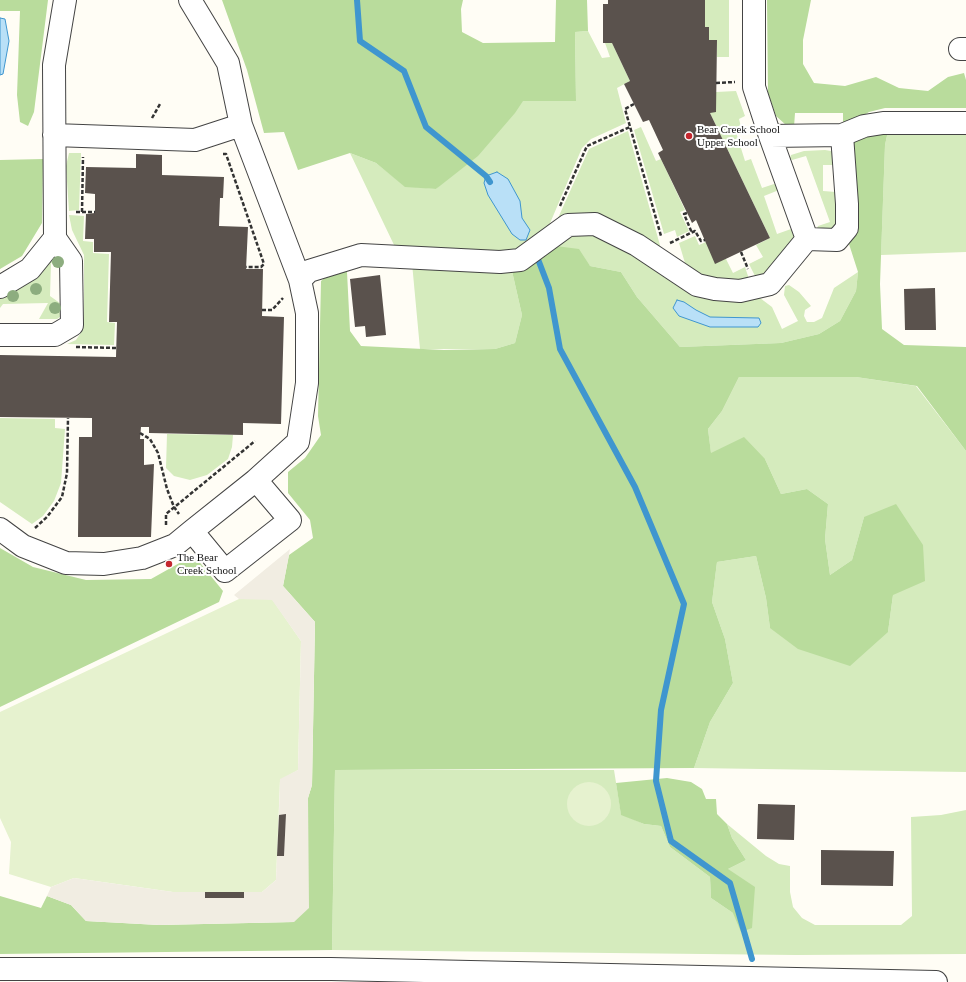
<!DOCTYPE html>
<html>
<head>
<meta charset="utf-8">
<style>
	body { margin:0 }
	canvas { display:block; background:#fffdf5 }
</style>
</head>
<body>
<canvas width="966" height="982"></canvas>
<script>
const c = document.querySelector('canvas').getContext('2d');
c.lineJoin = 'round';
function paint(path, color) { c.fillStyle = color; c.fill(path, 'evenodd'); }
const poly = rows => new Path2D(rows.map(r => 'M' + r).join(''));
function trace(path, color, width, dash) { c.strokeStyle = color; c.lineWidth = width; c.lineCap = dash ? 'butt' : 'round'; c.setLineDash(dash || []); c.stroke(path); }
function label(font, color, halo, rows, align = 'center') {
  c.font = font + ' Georgia,serif'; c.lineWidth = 4; c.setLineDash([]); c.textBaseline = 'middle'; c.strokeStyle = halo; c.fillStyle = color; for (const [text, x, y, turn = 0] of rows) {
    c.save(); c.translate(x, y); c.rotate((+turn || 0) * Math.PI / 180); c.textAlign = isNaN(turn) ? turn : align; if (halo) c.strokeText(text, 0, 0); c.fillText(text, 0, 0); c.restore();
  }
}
paint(poly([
	[705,0,729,0,729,57,717,57,717,40,709,40,709,27,705,27],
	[588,31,602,58,610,57,605,43,612,43,630,81,617,88,626,123,591,139,582,148,545,235,512,252,395,247,350,153,376,163,405,186,436,189,523,100,576,101,575,32],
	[736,91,745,116,739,119,741,127,735,129,745,161,751,159,762,188,777,183,779,190,764,196,777,234,791,229,795,234,793,241,771,269,756,278,749,264,763,257,756,245,770,238,710,113,716,92],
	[641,127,656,161,661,159,685,210,680,212,689,231,677,237,675,230,664,234,634,130],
	[628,131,663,256,608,222,554,227,589,149],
	[888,131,966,133,966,252,881,255,885,145],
	[825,150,831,151,837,157,836,165,823,165,823,191,836,192,837,226,829,233,816,230,818,226,830,222,806,156,792,160,790,158,791,155,804,151],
	[69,153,81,153,79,210,69,211,66,166],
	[69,215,84,216,83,241,93,242,93,253,109,254,107,322,115,323,114,345,67,344,76,340,82,331,84,322,84,255,72,230],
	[594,232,726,301,760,298,772,307,782,329,798,321,784,295,785,286,789,285,799,292,811,306,805,310,804,316,807,322,814,322,822,318,834,288,858,272,856,291,840,321,819,334,781,343,680,347,637,297,621,272,590,266,548,245,562,236],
	[695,236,699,245,706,242,726,259,733,273,745,267,749,279,717,282,696,271,685,263,679,243],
	[58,255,64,267,51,263,50,296,64,306,63,315,57,319,39,319,48,303,3,304,0,308,0,296,52,257],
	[412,263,512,271,522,315,515,343,495,349,420,349],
	[739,377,856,377,916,386,966,451,966,772,694,768,710,722,733,683,725,639,712,602,717,562,756,556,766,598,770,628,888,632,893,595,864,517,852,560,830,575,825,539,828,504,807,489,781,494,765,459,711,454,708,429,722,411],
	[0,418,55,419,55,428,65,429,61,483,54,501,43,516,32,524,0,502],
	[167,434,233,435,232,447,228,459,207,475,190,480,174,476,166,468],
	[335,770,614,770,621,814,644,824,661,826,670,847,710,877,711,898,733,913,728,869,746,860,732,838,727,824,766,856,779,864,790,866,790,892,793,907,802,918,815,925,901,925,912,916,911,817,941,815,966,810,966,954,796,955,332,950]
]), '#d5ebbd');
paint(poly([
	[0,0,48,0,34,112,28,126,20,122,17,95,20,11,0,11],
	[222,0,463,0,461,9,462,32,483,43,555,42,556,0,587,0,588,31,575,32,576,101,523,101,515,113,478,156,436,189,405,187,376,163,350,153,298,170,284,132,264,133,247,70],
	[767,0,811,0,803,40,803,64,814,83,845,86,876,77,899,88,928,91,948,77,964,73,966,80,966,108,885,108,869,112,848,125,843,122,843,113,795,113,794,127,786,125,776,116,768,93],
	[888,131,885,145,880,284,882,329,904,345,966,347,966,451,917,386,856,377,739,377,722,411,708,429,711,453,744,437,765,459,781,494,807,489,828,504,825,539,830,575,852,560,864,517,896,504,923,545,925,581,893,595,888,632,850,666,798,649,770,628,766,598,756,556,717,562,712,602,725,639,733,683,710,722,694,768,335,770,332,950,0,954,0,896,41,908,47,896,71,905,86,921,159,925,294,922,308,798,312,785,315,622,283,586,289,555,313,538,310,520,288,493,288,472,305,458,321,435,318,416,321,281,332,272,347,272,350,331,361,346,444,350,495,349,515,343,522,315,512,271,548,245,579,249,590,266,621,272,637,297,680,347,781,343,819,334,840,321,856,291,858,272,849,244,856,233,857,220,850,143,857,133],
	[43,159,42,223,22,256,0,269,0,160],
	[0,548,33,567,86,580,151,579,183,561,197,559,223,591,219,602,0,707],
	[667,778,691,782,702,789,706,799,716,799,717,814,727,824,732,838,746,860,728,869,755,887,752,928,741,932,733,913,711,898,710,877,670,847,661,826,644,824,621,815,616,783]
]), '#b9dc9c');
paint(poly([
	[239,599,272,599,301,641,298,770,280,780,276,880,262,892,173,892,74,878,51,887,9,874,11,842,0,818,0,712],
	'567 804a22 22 0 1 1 44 0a22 22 0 1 1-44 0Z'
]), '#e6f2cf');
paint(poly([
	[290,549,283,586,315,622,312,785,308,798,309,908,294,922,159,925,86,921,71,905,47,896,51,887,74,878,173,892,205,892,205,898,244,898,244,892,262,892,276,880,277,856,284,856,286,815,279,815,280,779,298,770,301,641,272,600,239,599,234,595]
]), '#f1ede2');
const water = poly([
	[0,18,5,19,9,41,3,74,0,75,0,18],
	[497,172,508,179,520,201,522,218,530,230,526,240,520,240,512,234,488,195,484,183,486,176,497,172],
	[677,300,684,302,696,310,710,317,759,318,761,323,758,327,710,327,679,316,673,308,677,300]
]);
paint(water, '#b9e0f7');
trace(water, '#3f96cf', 1);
trace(poly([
	[357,0,360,41,404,71,426,127,486,176,490,182],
	[536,254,549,288,560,349,635,487,684,604,661,710,656,781,671,841,730,883,752,959]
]), '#3f96cf', 6);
paint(poly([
	[608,0,705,0,705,27,709,27,709,40,717,40,716,112,710,113,770,238,715,264,696,220,692,223,658,153,663,150,649,120,643,122,624,84,630,81,612,43,603,43,603,4,608,4],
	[136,154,162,155,162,175,224,177,223,198,220,198,219,226,248,227,246,269,263,269,262,316,284,317,281,424,243,423,243,435,149,433,149,427,141,427,140,439,144,439,144,465,154,464,151,537,78,537,79,437,92,437,92,418,0,417,0,355,116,357,117,322,109,322,111,252,94,252,94,239,85,239,86,214,95,213,95,194,85,193,86,167,136,168],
	[380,275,386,335,366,337,365,326,355,327,350,279],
	[935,288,936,330,905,330,904,289],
	[758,804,795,805,794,840,757,839],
	[286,814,284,856,277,856,279,815],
	[821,850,894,851,893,886,821,885],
	[205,892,244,892,244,898,205,898]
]), '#5a524d');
const minor = poly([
	[190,0,228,63,241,125,300,280,307,313,307,383,298,442,256,480],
	[960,49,966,49],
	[54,135,195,140,241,125],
	[842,135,864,126,883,123,966,123],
	[770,136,842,135,847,204,847,228,837,240,807,239],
	[300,280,309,271,361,255,500,262,520,260,568,225,595,224,637,245,697,285,715,289,740,291,770,284,807,239,770,136,754,87,754,0],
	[0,287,30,269,55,238],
	[0,335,55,335,72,325,71,261,55,238,54,65,65,0],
	[0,529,23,546,66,563,104,564,142,558,175,545,192,531,256,480,290,520,225,571,192,531],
	[0,969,331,969,936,982]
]);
trace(minor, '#444', 24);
trace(poly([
	[716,83,735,82],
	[634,104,625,109,661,236],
	[152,118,160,104],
	[223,154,226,154,264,264,261,267,246,267],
	[560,206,587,146,630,127],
	[76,212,95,212],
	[82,212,83,157],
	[687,213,684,214,692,233],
	[670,243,695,231,701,241,705,240],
	[741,252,748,269],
	[262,310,272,310,283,298],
	[76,347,116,348],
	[140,433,150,439,158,453,167,489,174,507,179,514],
	[166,525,166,514,255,441],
	[35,528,47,517,62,497,67,473,68,418]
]), '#333', 2.5, [4, 2]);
trace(minor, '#fff', 22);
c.fillStyle = '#8dad7f';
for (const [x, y] of [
	[58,262],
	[36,289],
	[13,296],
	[55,308]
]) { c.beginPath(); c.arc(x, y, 6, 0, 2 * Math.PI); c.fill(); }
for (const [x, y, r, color] of [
	[689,136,4,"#c4262e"],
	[169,564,4,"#c4262e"]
]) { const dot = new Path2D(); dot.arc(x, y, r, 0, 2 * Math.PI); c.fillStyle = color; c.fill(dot); trace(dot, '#fff', 1.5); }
label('11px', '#111', '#fff', [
	["Bear Creek School",697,130],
	["Upper School",697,143],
	["The Bear",177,558],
	["Creek School",177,571]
], 'left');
</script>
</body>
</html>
